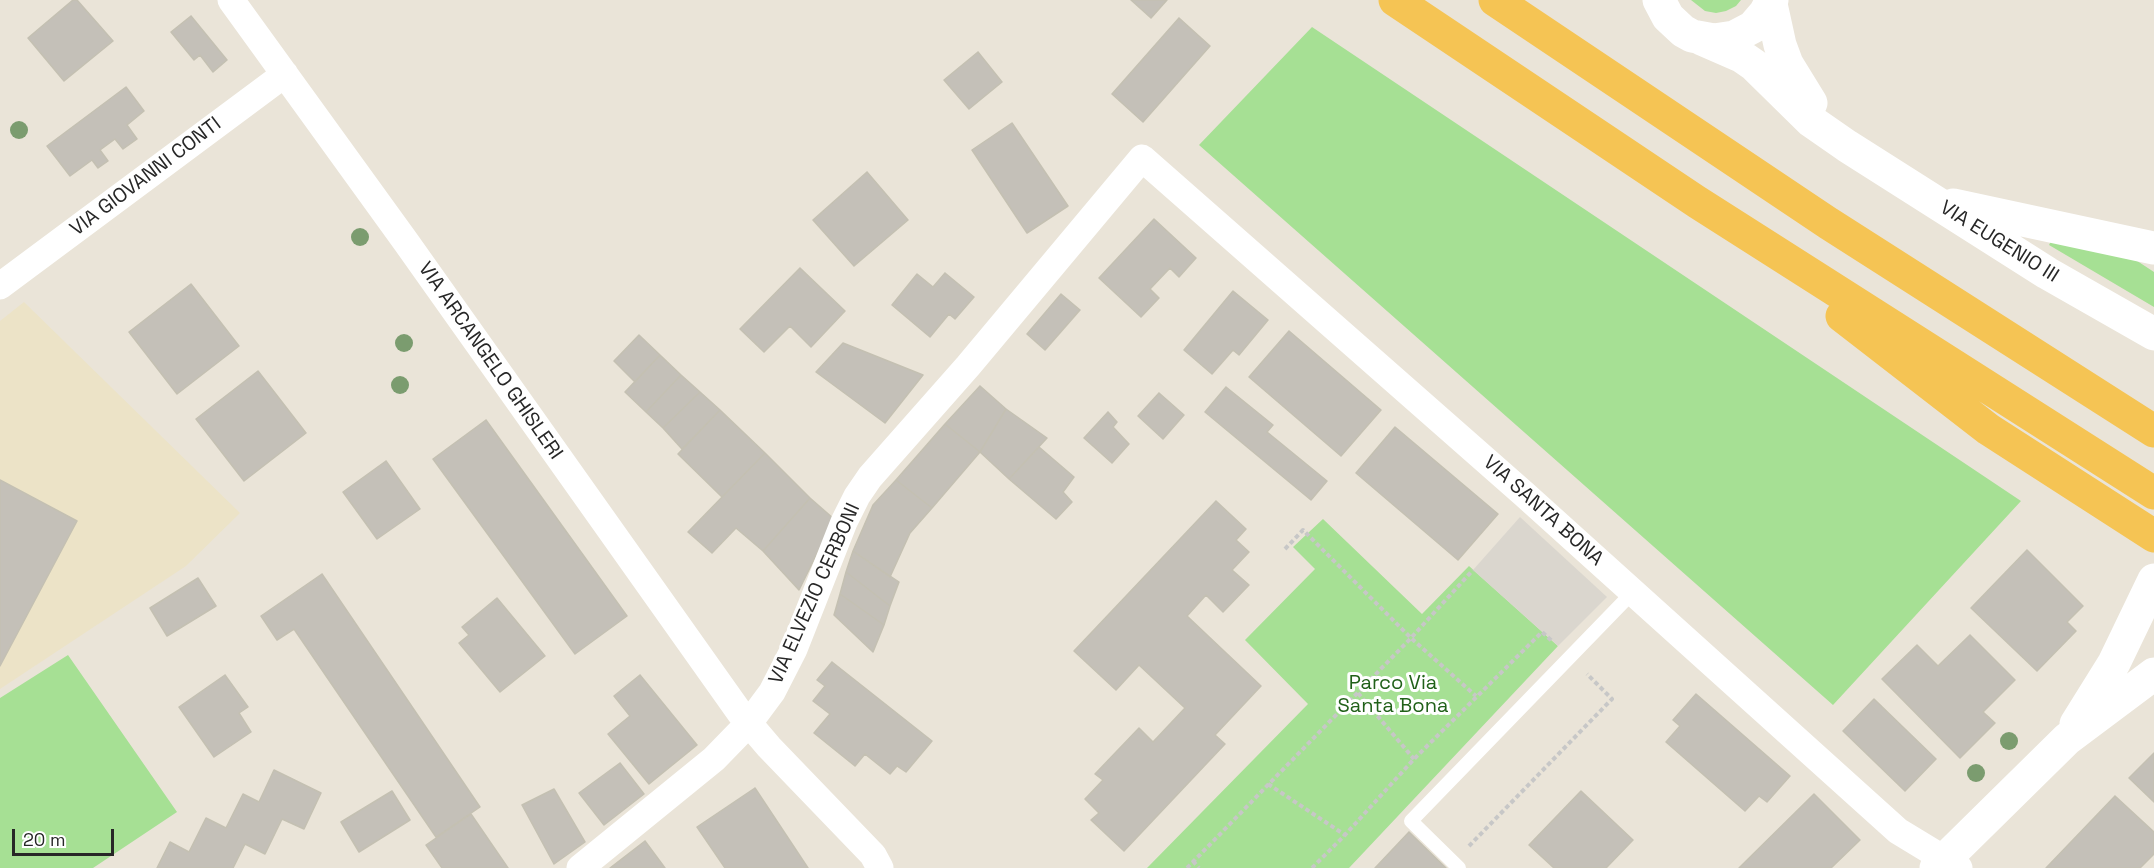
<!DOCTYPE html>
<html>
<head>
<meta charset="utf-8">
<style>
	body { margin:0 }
	#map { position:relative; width:2154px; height:868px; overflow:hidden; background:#eae4d8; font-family:"Space Grotesk",sans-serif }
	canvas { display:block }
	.scale { position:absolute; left:12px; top:829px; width:102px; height:27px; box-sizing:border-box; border:3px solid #272727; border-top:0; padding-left:8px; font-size:18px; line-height:21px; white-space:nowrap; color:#272727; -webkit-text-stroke:4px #fff; paint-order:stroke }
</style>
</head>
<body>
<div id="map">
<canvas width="2154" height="868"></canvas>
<div class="scale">20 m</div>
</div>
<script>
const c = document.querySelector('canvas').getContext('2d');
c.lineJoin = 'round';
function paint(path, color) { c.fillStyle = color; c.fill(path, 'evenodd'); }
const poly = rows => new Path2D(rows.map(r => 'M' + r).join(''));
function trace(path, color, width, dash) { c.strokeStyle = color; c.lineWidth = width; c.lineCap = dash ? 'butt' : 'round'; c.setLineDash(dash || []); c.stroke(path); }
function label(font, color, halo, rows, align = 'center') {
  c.font = font + ' "Space Grotesk",sans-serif'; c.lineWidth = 6; c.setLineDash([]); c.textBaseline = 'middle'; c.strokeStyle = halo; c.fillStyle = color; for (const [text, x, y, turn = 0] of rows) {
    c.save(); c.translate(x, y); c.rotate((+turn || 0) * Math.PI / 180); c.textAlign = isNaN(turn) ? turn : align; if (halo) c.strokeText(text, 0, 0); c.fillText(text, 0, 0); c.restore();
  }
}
paint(poly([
	[24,302,240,513,186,566,0,689,0,321]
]), '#ece3c7');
paint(poly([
	[1691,0,1741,0,1736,6,1726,11,1716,13,1705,11],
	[1312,27,2021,501,1833,705,1199,145],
	[2052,239,2125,253,2154,272,2154,307,2049,245],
	[1323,519,1422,614,1469,566,1558,646,1349,868,1147,868,1308,704,1245,640,1315,569,1293,547],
	[68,655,177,812,93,868,0,868,0,698]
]), '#a6e094');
paint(poly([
	[1520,517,1607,597,1558,646,1473,570]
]), '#dad6ce');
const building = poly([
	[73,0,77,0,113,41,64,81,28,38,73,0],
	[1131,0,1167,0,1151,18,1131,0],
	[191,16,227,60,213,72,200,55,194,60,171,32,191,16],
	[1179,18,1210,46,1143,122,1112,94,1179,18],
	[978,52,1002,82,969,109,944,80,978,52],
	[126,87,144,111,127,125,137,139,123,149,115,139,100,150,108,161,98,168,92,160,70,176,47,146,126,87],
	[1012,123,1068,206,1027,233,972,150,1012,123],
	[867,172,908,220,854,266,813,220,867,172],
	[1154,219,1196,258,1179,277,1170,268,1150,289,1159,298,1141,317,1099,278,1154,219],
	[800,268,845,311,811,347,790,326,764,352,740,329,800,268],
	[945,273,974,297,955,319,949,314,930,337,892,305,917,274,933,287,945,273],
	[191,284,239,346,177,394,129,332,191,284],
	[1233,291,1268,320,1239,355,1233,350,1212,374,1184,350,1233,291],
	[1061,294,1080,310,1045,350,1027,334,1061,294],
	[1289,331,1381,410,1341,456,1249,377,1289,331],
	[639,335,660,355,635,382,614,361,639,335],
	[843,343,923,375,885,423,816,372,843,343],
	[660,355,681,375,646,412,625,392,660,355],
	[258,371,306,433,244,481,196,419,258,371],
	[681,375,700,392,663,428,646,412,681,375],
	[980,386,1006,409,980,452,945,424,980,386],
	[1226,387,1273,425,1267,432,1327,481,1311,500,1205,412,1226,387],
	[700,392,720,410,682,449,663,428,700,392],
	[1159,393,1184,415,1163,439,1138,416,1159,393],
	[1006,409,1047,438,1009,479,980,452,1006,409],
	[720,410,765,453,722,497,678,454,720,410],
	[1108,412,1117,422,1113,427,1129,444,1112,463,1084,438,1108,412],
	[486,420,627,616,575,654,433,459,486,420],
	[945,424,980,452,932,508,896,480,945,424],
	[1395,427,1498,514,1458,560,1356,473,1395,427],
	[1039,447,1074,477,1063,492,1072,502,1056,519,1009,479,1039,447],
	[765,453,810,498,763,551,736,528,712,553,688,532,765,453],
	[386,461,420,509,377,539,343,492,386,461],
	[0,480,77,521,0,666,0,480],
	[896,480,932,508,910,533,890,577,853,551,873,505,896,480],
	[810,498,834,519,799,590,763,551,810,498],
	[1216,501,1246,529,1236,540,1249,552,1232,570,1249,585,1223,612,1206,595,1187,616,1261,686,1215,735,1225,744,1124,851,1091,820,1099,813,1085,799,1103,780,1095,774,1139,728,1153,742,1185,708,1139,665,1116,690,1074,651,1216,501],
	[2027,550,2083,606,2067,622,2076,631,2037,671,1971,608,2027,550],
	[853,551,899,582,890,606,846,572,853,551],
	[846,572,890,606,884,625,840,594,846,572],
	[322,574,480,807,436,837,294,629,277,640,261,616,322,574],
	[198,578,216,606,167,636,150,608,198,578],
	[840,594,884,625,873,652,834,615,840,594],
	[497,598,545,656,500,692,459,643,469,635,462,627,497,598],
	[1970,635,2015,680,1983,712,1995,723,1960,758,1882,679,1917,645,1938,666,1970,635],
	[832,662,932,741,906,772,897,766,890,774,865,754,855,766,814,733,830,714,813,701,825,686,817,680,832,662],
	[225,675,248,707,239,713,251,732,214,757,179,707,225,675],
	[640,675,697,745,649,784,608,734,630,716,614,696,640,675],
	[1696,694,1790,776,1767,802,1759,796,1745,811,1666,742,1680,726,1673,720,1696,694],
	[1874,699,1936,759,1905,791,1843,731,1874,699],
	[2154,753,2154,802,2129,778,2154,753],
	[620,763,644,794,604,825,579,793,620,763],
	[274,770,321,793,304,829,282,819,265,854,245,844,233,868,157,868,170,842,189,852,206,818,226,828,243,794,259,802,274,770],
	[755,788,808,868,725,868,697,827,755,788],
	[554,789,585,842,554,864,522,805,554,789],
	[392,791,410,820,359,852,341,822,392,791],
	[1581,791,1633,840,1606,868,1554,868,1529,845,1581,791],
	[1814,794,1860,840,1831,868,1739,868,1814,794],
	[2115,796,2154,832,2154,854,2140,868,2046,868,2115,796],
	[471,814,508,868,442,868,426,845,471,814],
	[1409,832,1446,868,1375,868,1409,832],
	[645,841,665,868,610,868,645,841]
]);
paint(building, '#c4c0b8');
trace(building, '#c4c0b2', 1.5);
trace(poly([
	[1285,549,1303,530,1411,638,1476,696],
	[1358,693,1414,759],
	[1268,784,1345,835],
	[1469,846,1612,699,1587,674],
	[1193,861,1199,868],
	[1187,868,1411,638,1473,570],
	[1312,868,1345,835,1414,759,1542,632,1553,642]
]), '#c7c7c7', 4, [4.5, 3]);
trace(poly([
	[1459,868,1411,821,1633,592]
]), '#fff', 14);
trace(poly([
	[231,0,406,242,740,713,769,747,873,855,880,868],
	[0,286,285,74],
	[580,868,714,759,749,723,772,692,794,649,844,522,857,496,870,477,968,366,1142,158,1524,494,1898,831,1959,868]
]), '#fff', 27);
trace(poly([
	[1659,0,1668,17,1683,31,1692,36,1714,40,1734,37,1753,27,1765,13,1772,0],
	[1771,4,1780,45,1787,64,1811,103],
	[1702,39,1741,56,1754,65,1811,121,1847,146,2047,273,2154,334],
	[1953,205,2154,248],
	[2076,724,2114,663,2154,580],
	[1936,868,2067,739,2154,674]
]), '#fff', 33);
trace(poly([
	[1395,0,1697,202,2154,493],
	[1495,0,1828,223,2154,431],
	[1842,316,1988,429,2154,536]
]), '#f5c454', 33);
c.fillStyle = '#7b9c6f';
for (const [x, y] of [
	[19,130],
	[360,237],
	[404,343],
	[400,385],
	[2009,741],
	[1976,773]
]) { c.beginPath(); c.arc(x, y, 9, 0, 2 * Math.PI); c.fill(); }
label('20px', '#272727', '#fff', [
	["VIA GIOVANNI CONTI",146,177,-37],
	["VIA EUGENIO III",1999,242,32],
	["VIA ARCANGELO GHISLERI",490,361,55],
	["VIA SANTA BONA",1543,511,42],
	["VIA ELVEZIO CERBONI",815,594,-66]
]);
label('20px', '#216119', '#fff', [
	["Parco Via",1393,684],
	["Santa Bona",1393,707]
]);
</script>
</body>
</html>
